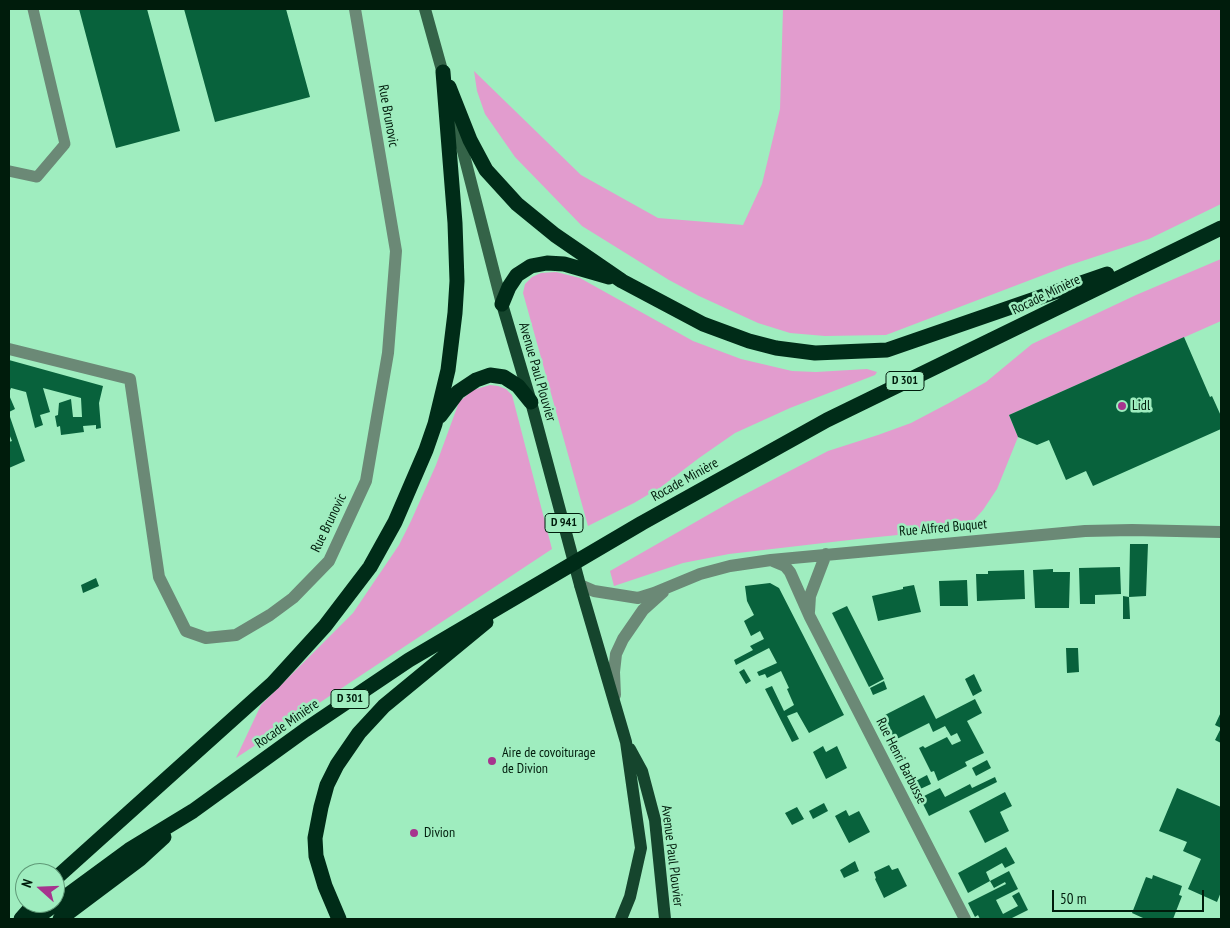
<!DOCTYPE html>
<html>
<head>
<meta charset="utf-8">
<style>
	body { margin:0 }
	#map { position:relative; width:1230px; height:928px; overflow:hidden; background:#9fedbf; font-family:"PT Sans Narrow",sans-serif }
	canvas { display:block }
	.frame { position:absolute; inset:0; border:10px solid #001c0c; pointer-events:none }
	.north { position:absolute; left:15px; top:863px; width:50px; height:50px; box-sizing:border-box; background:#9fedbf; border:1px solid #5f9977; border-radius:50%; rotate:290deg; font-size:14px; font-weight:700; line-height:20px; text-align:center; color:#001c0c }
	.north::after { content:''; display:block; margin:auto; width:18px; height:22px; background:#a7348e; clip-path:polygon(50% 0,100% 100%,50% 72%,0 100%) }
	.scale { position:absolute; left:1052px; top:890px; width:152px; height:22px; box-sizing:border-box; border:2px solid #001c0c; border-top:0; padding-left:6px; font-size:15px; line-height:18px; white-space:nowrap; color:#001c0c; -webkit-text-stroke:4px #9fedbf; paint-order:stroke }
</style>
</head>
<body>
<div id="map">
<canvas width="1230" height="928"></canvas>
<div class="frame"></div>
<div class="north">N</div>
<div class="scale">50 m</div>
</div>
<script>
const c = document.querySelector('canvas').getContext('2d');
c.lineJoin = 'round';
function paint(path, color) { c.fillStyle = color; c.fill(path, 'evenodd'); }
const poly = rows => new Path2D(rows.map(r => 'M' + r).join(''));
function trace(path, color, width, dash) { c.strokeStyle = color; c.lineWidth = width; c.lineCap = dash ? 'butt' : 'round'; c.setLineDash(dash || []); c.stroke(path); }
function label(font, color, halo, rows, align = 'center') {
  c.font = font + ' "PT Sans Narrow",sans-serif'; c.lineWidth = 5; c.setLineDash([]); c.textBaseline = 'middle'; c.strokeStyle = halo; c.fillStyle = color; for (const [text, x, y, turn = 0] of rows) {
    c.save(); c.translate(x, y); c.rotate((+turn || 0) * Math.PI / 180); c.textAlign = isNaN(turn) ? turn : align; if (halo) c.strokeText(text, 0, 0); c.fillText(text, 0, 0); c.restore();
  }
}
paint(poly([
	[783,9,1221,9,1221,204,1149,239,1067,266,886,335,825,336,790,333,758,323,699,296,669,280,582,226,515,157,485,114,477,91,474,71,581,175,658,218,743,225,762,184,780,109],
	[1221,259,1221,321,1009,415,1018,437,997,489,983,510,967,528,858,539,729,554,683,563,614,586,610,571,734,500,828,451,878,435,911,423,949,403,986,382,1032,344,1136,295],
	[556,272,580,278,693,341,741,359,792,371,816,372,867,369,877,372,875,375,790,408,735,433,699,458,661,487,634,503,588,526,523,293,525,284,532,277,541,273],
	[490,385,498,386,506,389,512,395,552,549,236,758,261,705,353,613,399,545,411,521,436,465,459,402,473,390]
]), '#e29cce');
paint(poly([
	[79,9,147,9,180,131,116,148],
	[184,9,286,9,310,97,215,122],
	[1184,337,1210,397,1212,396,1221,416,1221,429,1093,486,1086,471,1066,480,1049,440,1037,445,1018,437,1009,415],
	[9,360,103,386,99,403,101,428,96,429,96,425,83,426,84,432,61,435,60,426,57,427,55,416,58,415,59,403,71,399,73,417,82,417,81,398,43,388,50,412,40,415,43,425,35,428,26,392,11,388,9,393],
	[9,395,15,409,9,412],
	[9,414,25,461,9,468,9,442,12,441,9,434],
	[1130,544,1148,544,1146,596,1129,597],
	[1120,567,1121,594,1095,595,1095,604,1080,604,1079,568],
	[1053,569,1053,572,1070,572,1069,608,1035,608,1033,570],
	[1024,570,1025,599,977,601,976,574,988,574,988,571],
	[96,578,99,586,83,593,81,585],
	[967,580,968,606,940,606,939,581],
	[770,583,779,588,844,715,809,733,797,712,787,716,799,739,792,742,765,689,772,686,784,711,794,705,787,689,789,688,781,671,767,678,765,674,759,676,757,672,777,663,769,648,736,665,734,660,753,650,750,646,764,639,760,631,751,636,744,621,754,615,747,601,745,586],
	[914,585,921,612,878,621,872,596,903,589,903,587],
	[1123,596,1129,597,1130,619,1123,619],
	[847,606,884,679,869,687,832,613],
	[1066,648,1078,648,1079,672,1067,673],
	[744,669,751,681,746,684,739,672],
	[974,674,982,691,973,696,965,679],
	[884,681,887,689,873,695,870,688],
	[924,695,936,719,975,699,982,713,967,721,984,753,965,762,967,766,938,781,934,771,931,772,919,748,923,746,925,748,947,737,952,745,961,741,957,733,951,736,945,726,933,732,929,723,895,740,883,716],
	[1221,712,1221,743,1215,740,1221,728,1215,725],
	[823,746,826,752,837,746,847,768,826,779,813,752],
	[987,760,991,768,976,776,972,768],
	[927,775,931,784,916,791,912,783],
	[995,777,997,782,929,816,920,798,940,788,945,797,970,784,972,788],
	[1177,788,1221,807,1221,892,1217,902,1188,889,1201,859,1183,851,1187,842,1159,831],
	[1005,792,1012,806,1000,812,1009,831,985,843,969,811],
	[824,803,828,811,813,819,809,811],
	[797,807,804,819,792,825,785,813],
	[846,810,849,816,859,811,870,832,849,843,835,816],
	[1006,847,1015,863,1005,868,1002,863,986,872,990,881,968,893,958,873],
	[855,861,859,871,844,878,840,870],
	[889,865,892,870,898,868,907,886,884,898,875,879,876,878,874,872],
	[1009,871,1018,889,996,900,1003,914,1018,906,1012,896,1019,892,1028,910,1010,919,980,919,978,915,975,917,968,903,1006,884,1005,882,994,888,990,881],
	[1153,875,1182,886,1179,895,1182,896,1173,919,1143,919,1143,918,1132,913,1146,877,1152,879]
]), '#08623c');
trace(poly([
	[9,171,37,177,65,144,33,9]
]), '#6b8976', 11);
trace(poly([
	[9,349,130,379,159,577,186,631,206,638,236,635,270,615,293,598,329,561,366,481,388,353,396,251,355,9],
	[773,561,785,566,790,572,810,617,965,919],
	[580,585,594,591,638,598,654,593,700,574,730,566,771,560,1085,531,1132,530,1221,532],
	[809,612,810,596,826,554],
	[615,695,614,672,616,654,623,639,643,610,663,592]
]), '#6b8976', 12);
trace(poly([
	[425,9,445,81],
	[453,112,502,304]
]), '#346348', 12);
trace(poly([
	[502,304,531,402,580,585,626,742,641,848,630,897,621,919],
	[630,749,642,771,655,820,665,919]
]), '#15452d', 12);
trace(poly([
	[449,87,470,140,486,170,517,204,555,235,622,281,703,324,749,341,776,348,815,353,887,350,1107,274],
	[502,304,509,287,517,275,531,266,547,263,564,264,609,277],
	[440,416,458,392,476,380,490,375,504,377,518,386,531,402],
	[55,879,273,683,325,626,370,567,395,522,426,450,435,424,448,370,455,313,457,281,455,223,443,72],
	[21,919,35,903],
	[35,919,129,850,193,811,305,730,409,660,642,523,827,420,1221,228],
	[60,919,140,859,164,837],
	[339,919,325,886,316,856,315,838,321,807,327,785,337,765,359,733,384,706,486,622]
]), '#002c18', 15);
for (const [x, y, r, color] of [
	[1122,406,5,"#a7348e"],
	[492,761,5,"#a7348e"],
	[414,833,5,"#a7348e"]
]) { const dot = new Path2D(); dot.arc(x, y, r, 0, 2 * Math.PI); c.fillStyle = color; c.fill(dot); trace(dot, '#9fedbf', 2); }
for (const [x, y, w] of [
	[905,381,38],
	[564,523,38],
	[350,699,38]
]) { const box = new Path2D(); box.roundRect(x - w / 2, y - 9.5, w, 19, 4); c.fillStyle = '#9fedbf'; c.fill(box); trace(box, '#001c0c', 1); }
label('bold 12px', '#001c0c', null, [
	["D 301",905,381],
	["D 941",564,523],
	["D 301",350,699]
]);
label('14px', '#001c0c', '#9fedbf', [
	["Rue Brunovic",388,116,80],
	["Rocade Minière",1046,295,-26],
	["Avenue Paul Plouvier",537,372,74],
	["Rocade Minière",685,480,-29],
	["Rue Brunovic",329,523,-64],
	["Rue Alfred Buquet",943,528,-5],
	["Rocade Minière",287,724,-35],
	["Rue Henri Barbusse",901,761,63],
	["Avenue Paul Plouvier",672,856,83]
]);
label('14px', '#001c0c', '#9fedbf', [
	["Lidl",1132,406],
	["Aire de covoiturage",502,753],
	["de Divion",502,769],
	["Divion",424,833]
], 'left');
</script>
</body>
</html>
